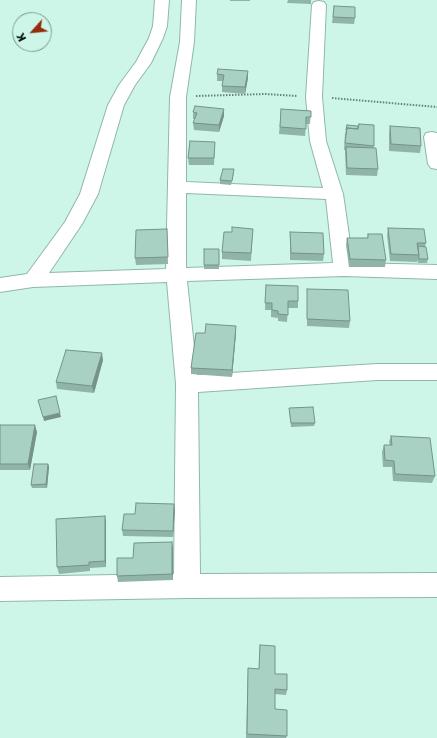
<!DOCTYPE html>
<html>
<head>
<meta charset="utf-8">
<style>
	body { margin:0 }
	#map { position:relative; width:437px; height:738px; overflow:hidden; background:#cdf6e9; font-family:"Work Sans",sans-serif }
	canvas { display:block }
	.north { position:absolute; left:12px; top:12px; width:40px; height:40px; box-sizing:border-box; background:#cdf6e9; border:1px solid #7c9a90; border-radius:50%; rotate:243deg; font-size:11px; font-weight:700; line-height:16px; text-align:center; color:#020f0b }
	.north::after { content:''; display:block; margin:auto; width:14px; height:18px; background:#942d0c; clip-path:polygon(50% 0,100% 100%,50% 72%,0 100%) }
</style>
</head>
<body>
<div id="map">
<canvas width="437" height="738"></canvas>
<div class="north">K</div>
</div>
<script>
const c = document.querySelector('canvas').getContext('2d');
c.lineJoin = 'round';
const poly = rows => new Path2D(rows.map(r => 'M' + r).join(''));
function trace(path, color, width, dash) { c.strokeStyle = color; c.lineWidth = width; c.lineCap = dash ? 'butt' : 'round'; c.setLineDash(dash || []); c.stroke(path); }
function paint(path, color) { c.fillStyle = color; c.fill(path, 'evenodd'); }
const minor = poly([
	[155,0,169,0,167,26,163,38,151,63,135,85,124,105,98,194,82,224,49,273,166,269,170,97,180,42,182,0,196,0,194,42,186,97,186,182,323,188,310,141,306,97,312,5,314,2,319,1,324,2,326,5,322,97,326,141,343,194,353,263,437,265,437,279,344,276,187,281,197,375,377,364,437,364,437,380,377,380,198,392,200,574,437,573,437,597,187,598,0,601,0,577,174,574,176,384,167,282,33,287,0,292,0,278,27,274,65,222,80,194,108,105,119,85,136,62,149,38,153,26,155,0],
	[186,193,326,199,333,263,186,268,186,193],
	[432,132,437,133,437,169,431,168,428,164,424,137,426,133,432,132]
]);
trace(minor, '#90b7ab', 2);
trace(poly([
	[196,96,265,94,297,96],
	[332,98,437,107]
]), '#668179', 2, [1.5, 1.5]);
paint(minor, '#fff');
paint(poly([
	[230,0,250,0,250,1,230,1],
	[288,0,311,0,311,4,287,3],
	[334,6,355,18,354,24,332,23],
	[248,71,248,78,245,94,222,92,222,86,223,81,217,81,217,74],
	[281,109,311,111,310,124,306,124,305,136,279,134],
	[193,112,224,116,219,132,194,130,193,123,195,119,193,119],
	[359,124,374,146,373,148,378,169,377,176,346,175,345,154,345,150,344,150,345,134,347,125,358,129],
	[390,126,421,146,420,153,389,151,389,133],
	[215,142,214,165,189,165,188,158],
	[234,173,231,185,220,184,220,180],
	[388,228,426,243,425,247,428,259,427,263,418,263,418,260,417,262,390,261,387,235],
	[167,229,168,264,136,265,135,258],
	[253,229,251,261,222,259,222,252,232,232],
	[290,232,324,254,323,261,290,260],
	[368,234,386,260,385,267,349,267,346,245,347,238,367,238],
	[204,249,219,249,219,269,204,269],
	[266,285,298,301,298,308,288,308,287,322,278,321,278,318,271,317,271,310,265,310],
	[307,289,350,321,349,328,307,326],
	[205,333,236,333,232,377,191,374,191,368],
	[103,360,94,393,57,389,56,382],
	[289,408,315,423,314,426,291,427,289,411],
	[0,425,37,432,30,470,0,470],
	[391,436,435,476,432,483,393,481,392,467,383,467,382,452,384,445,390,445,389,442],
	[48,464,49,467,47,488,32,488,31,485],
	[175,510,173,537,123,536,122,530,135,514],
	[105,516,106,522,106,567,90,568,90,571,59,574,57,567],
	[172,542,173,580,118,582,117,576,133,558],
	[260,645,275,674,287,690,286,695,275,694,275,709,287,736,286,738,246,738,248,668,259,669]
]), '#90b4a9');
paint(poly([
	[248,71,248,78,245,94,245,87],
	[224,109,224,116,219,132,219,125],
	[236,326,236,333,232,377,232,370],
	[102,353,103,360,94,393,92,386],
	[60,413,61,417,44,421,43,417],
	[35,425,37,432,30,470,28,464],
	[48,464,49,467,47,488,46,484],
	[174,504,175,510,173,537,173,531],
	[105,516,106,522,106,567,105,561],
	[172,542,173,548,173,580,172,574]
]), '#769289');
const building = poly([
	[334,6,355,7,355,18,333,17,334,6],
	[218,69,248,71,245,87,222,86,224,75,217,74,218,69],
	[195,106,224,109,219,125,193,123,197,113,193,112,195,106],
	[281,109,311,111,311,117,306,117,306,129,280,127,281,109],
	[359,124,374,125,374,146,345,143,347,128,358,129,359,124],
	[347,125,358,126,358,129,347,128,346,130,347,125],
	[390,126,420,128,421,146,391,144,390,126],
	[190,141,215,142,214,158,188,158,190,141],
	[346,147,376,148,378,169,347,168,346,147],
	[223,169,234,169,232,181,220,180,223,169],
	[232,227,253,229,251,253,222,252,224,232,232,232,232,227],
	[388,228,424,229,426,243,417,243,419,255,391,254,388,228],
	[167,229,168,257,135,258,136,230,167,229],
	[290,232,323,233,324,254,291,253,290,232],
	[368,234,382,234,386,260,350,259,347,238,368,238,368,234],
	[418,246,426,247,428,259,419,259,418,246],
	[204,249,219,249,219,265,204,265,204,249],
	[266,285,298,286,298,301,288,301,288,315,278,314,278,311,272,310,272,303,265,303,266,285],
	[307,289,348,290,350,321,307,319,307,289],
	[206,324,236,326,232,370,191,368,196,333,205,333,206,324],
	[66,350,102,353,92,386,56,382,66,350],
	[56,396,60,413,43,417,38,400,56,396],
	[313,407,315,423,291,423,289,408,313,407],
	[0,425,35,425,28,464,0,464,0,425],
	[391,436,430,438,435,476,395,474,394,461,385,460,384,445,392,445,391,436],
	[34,464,48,464,46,484,31,485,34,464],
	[136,503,174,504,173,531,122,530,124,514,135,514,136,503],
	[105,516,105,561,89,562,89,565,57,567,56,519,105,516],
	[172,542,172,574,117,576,117,558,133,558,134,543,172,542],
	[260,645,275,646,275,674,287,674,287,690,275,689,275,709,287,710,287,736,247,734,248,668,259,669,260,645]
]);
paint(building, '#a8d1c4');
trace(building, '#769289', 1);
</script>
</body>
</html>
